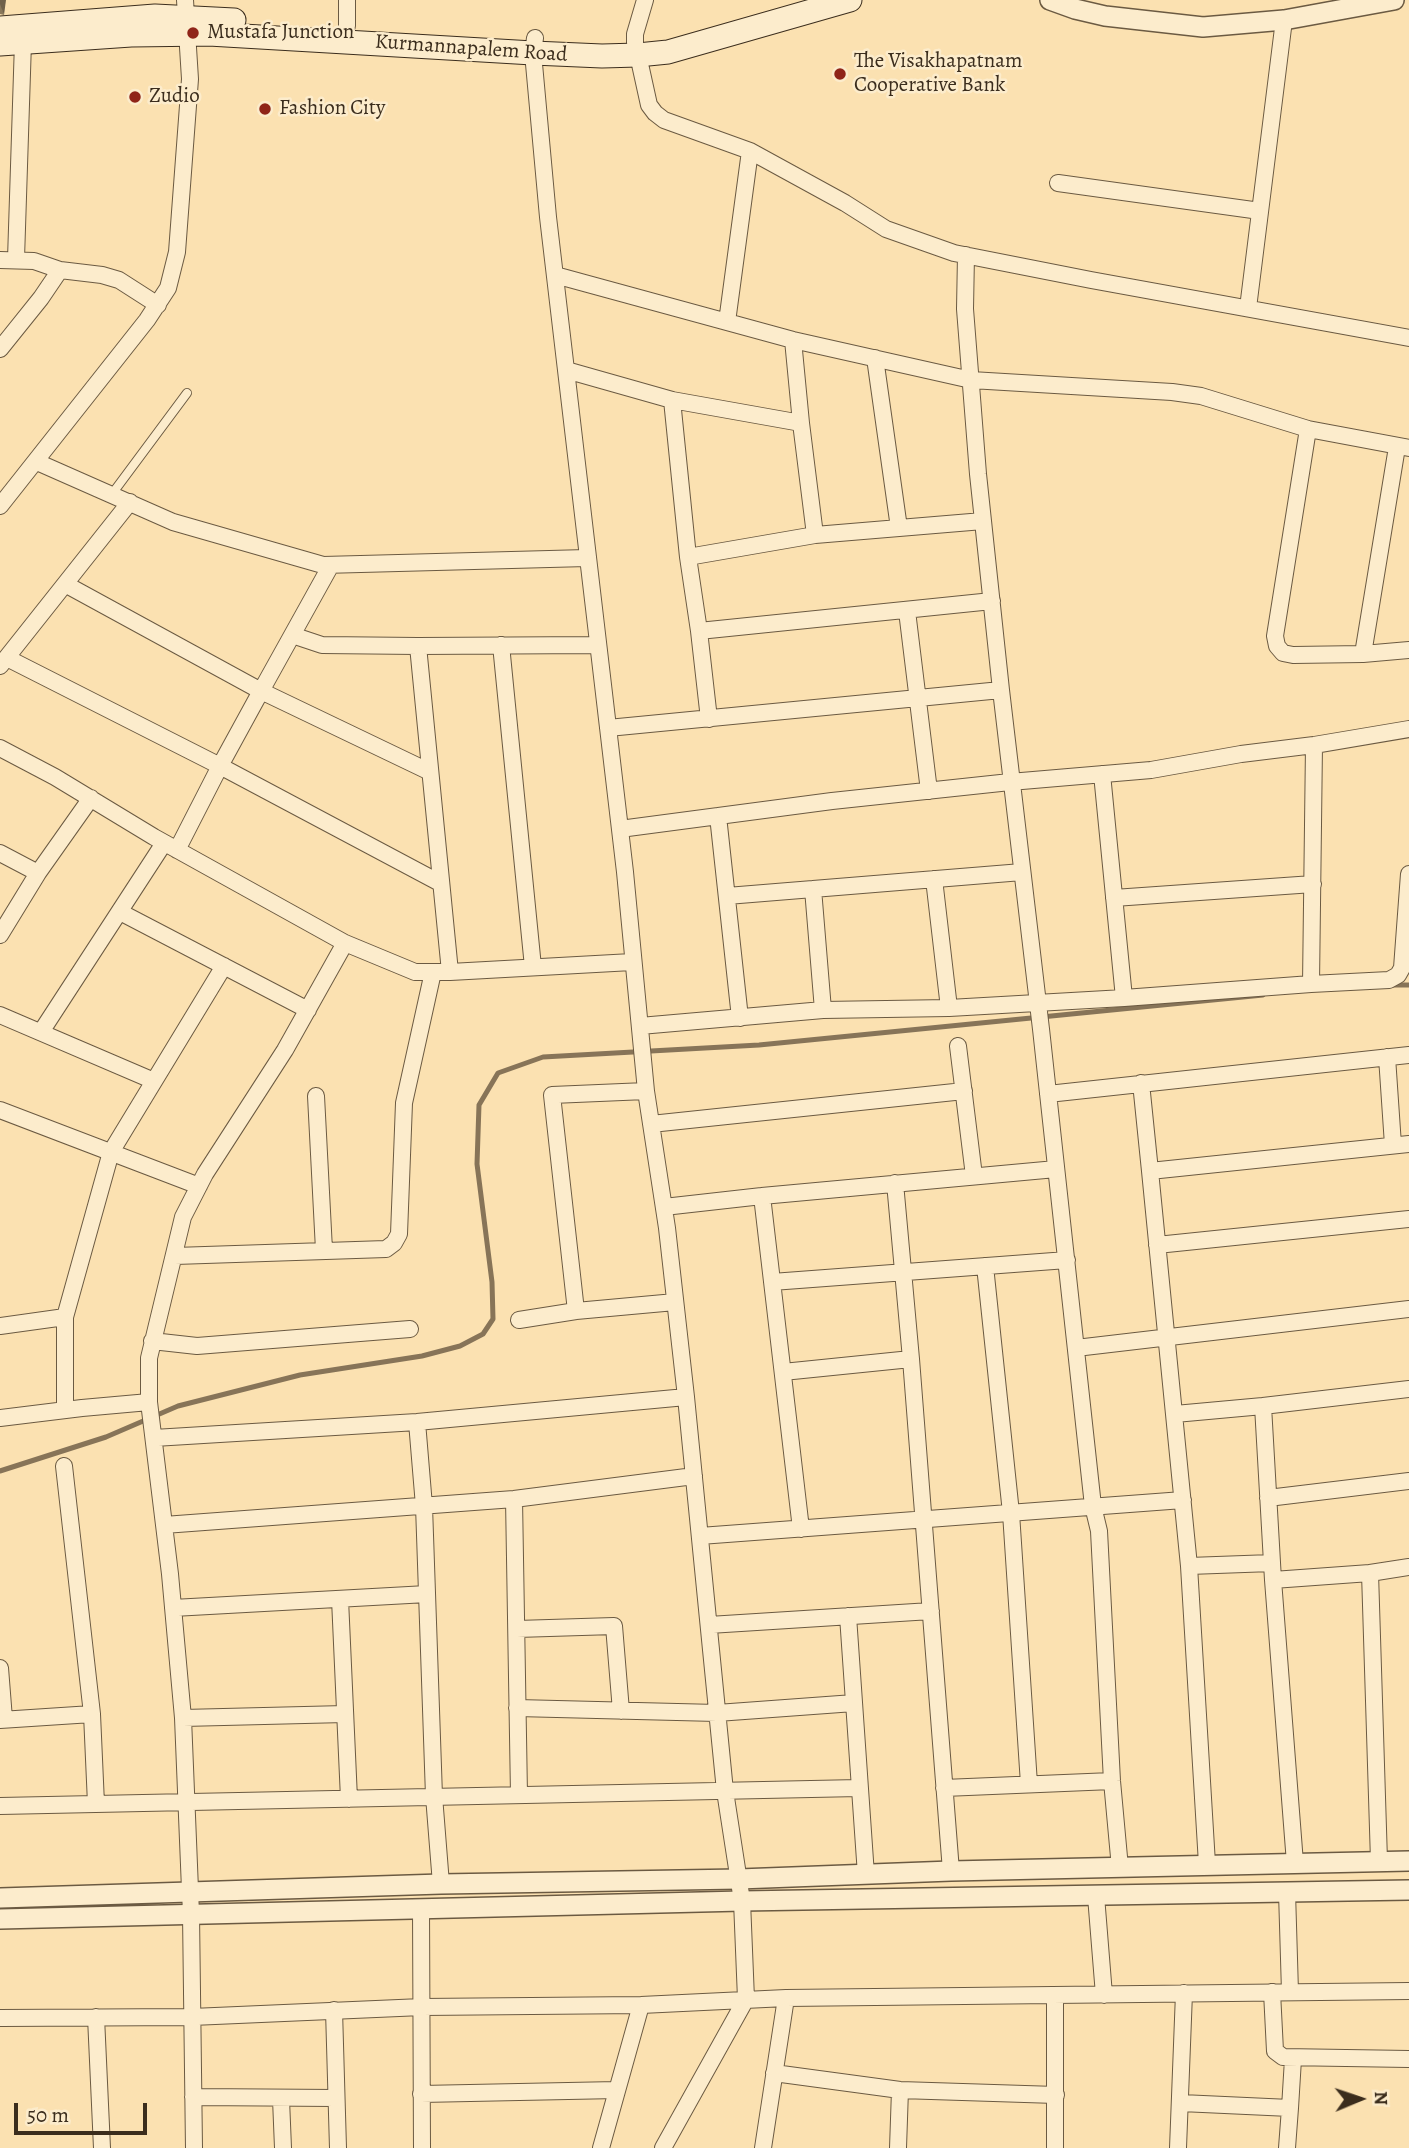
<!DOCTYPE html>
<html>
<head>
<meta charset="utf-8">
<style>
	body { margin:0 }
	#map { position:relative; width:1409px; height:2148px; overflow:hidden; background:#fbe1b1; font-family:Alegreya,serif }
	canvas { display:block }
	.north { position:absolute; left:1325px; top:2064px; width:70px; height:70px; -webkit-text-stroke:5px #fceccc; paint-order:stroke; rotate:88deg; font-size:19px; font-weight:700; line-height:28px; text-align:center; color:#3b2d1d }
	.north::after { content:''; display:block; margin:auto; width:24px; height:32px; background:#3b2d1d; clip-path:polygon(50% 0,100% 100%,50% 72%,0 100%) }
	.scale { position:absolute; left:14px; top:2103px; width:133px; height:32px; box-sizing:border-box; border:4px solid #3b2d1d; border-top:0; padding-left:9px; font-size:21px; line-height:24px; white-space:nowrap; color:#3b2d1d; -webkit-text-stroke:5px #fceccc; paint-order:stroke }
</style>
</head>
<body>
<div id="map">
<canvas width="1409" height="2148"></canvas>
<div class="north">N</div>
<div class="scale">50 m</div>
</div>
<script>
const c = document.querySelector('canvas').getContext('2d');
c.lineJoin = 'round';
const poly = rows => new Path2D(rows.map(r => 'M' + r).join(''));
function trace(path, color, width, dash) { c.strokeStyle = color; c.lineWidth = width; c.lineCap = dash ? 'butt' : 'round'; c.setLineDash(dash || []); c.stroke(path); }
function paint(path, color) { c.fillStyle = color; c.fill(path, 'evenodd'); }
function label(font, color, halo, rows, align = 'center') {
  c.font = font + ' Alegreya,serif'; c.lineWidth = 5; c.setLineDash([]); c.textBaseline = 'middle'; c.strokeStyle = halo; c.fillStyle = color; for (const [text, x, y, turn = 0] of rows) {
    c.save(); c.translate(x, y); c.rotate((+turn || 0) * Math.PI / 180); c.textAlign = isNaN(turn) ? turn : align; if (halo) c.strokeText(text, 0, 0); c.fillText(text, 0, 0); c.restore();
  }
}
trace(poly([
	[1391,985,1409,985],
	[0,1471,106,1437,178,1406,300,1375,422,1356,460,1346,483,1334,493,1319,492,1282,477,1164,479,1105,498,1073,543,1057,759,1045,1263,995]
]), '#877458', 5);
const service = poly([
	[112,494,187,393]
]);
const minor = poly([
	[347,26,347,0],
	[535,38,533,53,548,217,625,872,646,1091,667,1228,686,1397,725,1791,742,1901,746,1999,663,2148],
	[635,43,635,34,645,0],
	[638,55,649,105,655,113,664,120,750,151,845,203,886,229,954,253,1091,280,1409,338],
	[1058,183,1260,211],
	[966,255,965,309,978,474,1001,690,1041,1029,1093,1506,1099,1531,1112,1781,1120,1868],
	[16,259,23,42],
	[0,260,34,261,60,270,102,275,119,280,158,305],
	[555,275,793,340,971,380,1172,392,1201,396,1308,429,1409,448],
	[1248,308,1284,20],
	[727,322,750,151],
	[793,340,801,423],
	[0,349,41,298,60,270],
	[875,358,899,528],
	[566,370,672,400,688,557,699,631,709,719],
	[672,400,801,423,815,535,983,521],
	[1308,429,1275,636,1277,646,1283,653,1293,655,1363,654,1409,650],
	[37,462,173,522,323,565,587,558],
	[0,506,147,320,168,288,177,252,190,79,185,0],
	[688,557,815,535],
	[65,584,261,691,331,565],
	[907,611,929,791],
	[699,631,992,601],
	[292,635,322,645,418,646],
	[501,645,533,967],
	[1363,654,1397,447],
	[7,658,220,766,261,691,430,772],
	[0,666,130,502],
	[608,728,1001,690],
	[0,748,55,777,154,837,345,943,415,972,450,972,632,962],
	[1102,774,1124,998,1311,984,1389,980,1398,975,1402,968,1409,874],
	[718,816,740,1018],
	[620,829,832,801,1010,782,1151,770,1241,754,1314,745,1409,729],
	[177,850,220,766,440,883],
	[0,853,38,873],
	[934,879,949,1008],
	[813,889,823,1010],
	[727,896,1022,872],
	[1114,898,1313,884],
	[120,912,308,1010],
	[0,935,38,873,91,798],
	[450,972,418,646,597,645],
	[1311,984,1314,745],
	[0,1015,154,1081],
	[640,1026,823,1010,949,1008,1124,998],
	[41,1032,164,843],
	[958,1046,974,1176],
	[1387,1057,1393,1145],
	[1141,1083,1150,1171],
	[646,1091,552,1095,576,1311,675,1302],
	[1048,1094,1409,1055],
	[316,1096,324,1250],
	[0,1110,199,1186],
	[651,1124,964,1091],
	[895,1183,911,1359,951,1871],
	[762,1196,801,1529],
	[664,1207,762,1196,1056,1169],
	[1157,1245,1409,1219],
	[175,1256,386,1249,394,1243,399,1234,404,1103,433,972],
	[985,1266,1011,1513,1029,1784],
	[772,1282,1067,1260],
	[519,1320,576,1311],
	[0,1326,65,1317],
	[152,1341,197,1346,410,1329],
	[1076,1348,1409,1309],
	[783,1372,911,1359],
	[1263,1406,1409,1389],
	[65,1410,65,1317,111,1152,224,966],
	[1175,1414,1263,1406,1273,1580,1295,1863],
	[0,1418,82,1408,149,1402],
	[417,1422,424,1506,434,1796,441,1884],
	[154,1438,417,1422,686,1397],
	[64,1466,92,1714,96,1804],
	[1268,1498,1409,1481],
	[514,1499,519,1795],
	[164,1525,514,1499,694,1476],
	[700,1536,1183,1500],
	[1189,1566,1272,1563],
	[1273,1580,1370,1573],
	[340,1599,349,1799],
	[173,1608,427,1594],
	[848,1616,866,1875],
	[709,1625,931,1611],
	[517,1629,614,1626,621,1711],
	[0,1668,4,1719],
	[517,1708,717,1713,854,1703],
	[183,1718,345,1714],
	[0,1720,92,1714],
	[944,1788,1112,1781],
	[0,1806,859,1788],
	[1379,1861,1370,1573,1409,1567],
	[1207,1864,1189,1566,1150,1171,1409,1144],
	[1287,1892,1290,1992],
	[1096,1896,1104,1995],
	[421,1908,422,2148],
	[1272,1992,1275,2051,1283,2057,1409,2059],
	[334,2010,338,2148],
	[96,2017,102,2148],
	[0,2018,192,2017,422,2007,641,2005,786,1998,1409,1991],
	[774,2073,900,2090,1056,2095],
	[421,2094,617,2090],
	[193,2097,336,2098],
	[281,2099,283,2148],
	[1181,2103,1290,2108,1287,2148],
	[1290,2108,1293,2059],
	[194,2148,191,1914,183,1718,170,1574,149,1402,149,1358,183,1217,205,1174,285,1050,345,943],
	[601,2148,641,2005],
	[763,2148,786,1998],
	[898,2148,900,2090],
	[1055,2148,1055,1995],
	[1178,2148,1184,1993]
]);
const tertiary = poly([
	[1050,0,1075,9,1105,16,1203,27,1284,20,1394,0],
	[0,1898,441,1884,739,1879,951,1871,1409,1861],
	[0,1919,742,1901,1409,1890]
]);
const secondary = poly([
	[0,28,155,16,234,20],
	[0,44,131,35,209,34,533,53,602,56,638,55,668,52,850,0]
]);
trace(service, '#6b5a42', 10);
trace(minor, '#6b5a42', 18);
trace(tertiary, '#6b5a42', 22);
trace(secondary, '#3b2d1d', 25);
trace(service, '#fceccc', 8);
trace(minor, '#fceccc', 16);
trace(tertiary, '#fceccc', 19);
trace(secondary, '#fceccc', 23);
paint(poly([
	[0,0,4,15,0,14]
]), '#89785b');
paint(poly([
	[0,0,6,0,4,15,0,4]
]), '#6f614a');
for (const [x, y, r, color] of [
	[193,33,7,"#8f2418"],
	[840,74,7,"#8f2418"],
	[135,97,7,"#8f2418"],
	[265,109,7,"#8f2418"]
]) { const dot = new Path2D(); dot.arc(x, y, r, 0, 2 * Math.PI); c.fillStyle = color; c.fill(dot); trace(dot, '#fceccc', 2.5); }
label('21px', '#3b2d1d', '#fceccc', [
	["Mustafa Junction",207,33],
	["The Visakhapatnam",854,62],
	["Cooperative Bank",854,86],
	["Zudio",149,97],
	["Fashion City",279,109]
], 'left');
label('21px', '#3b2d1d', '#fceccc', [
	["Kurmannapalem Road",471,49,4]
]);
</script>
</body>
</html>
